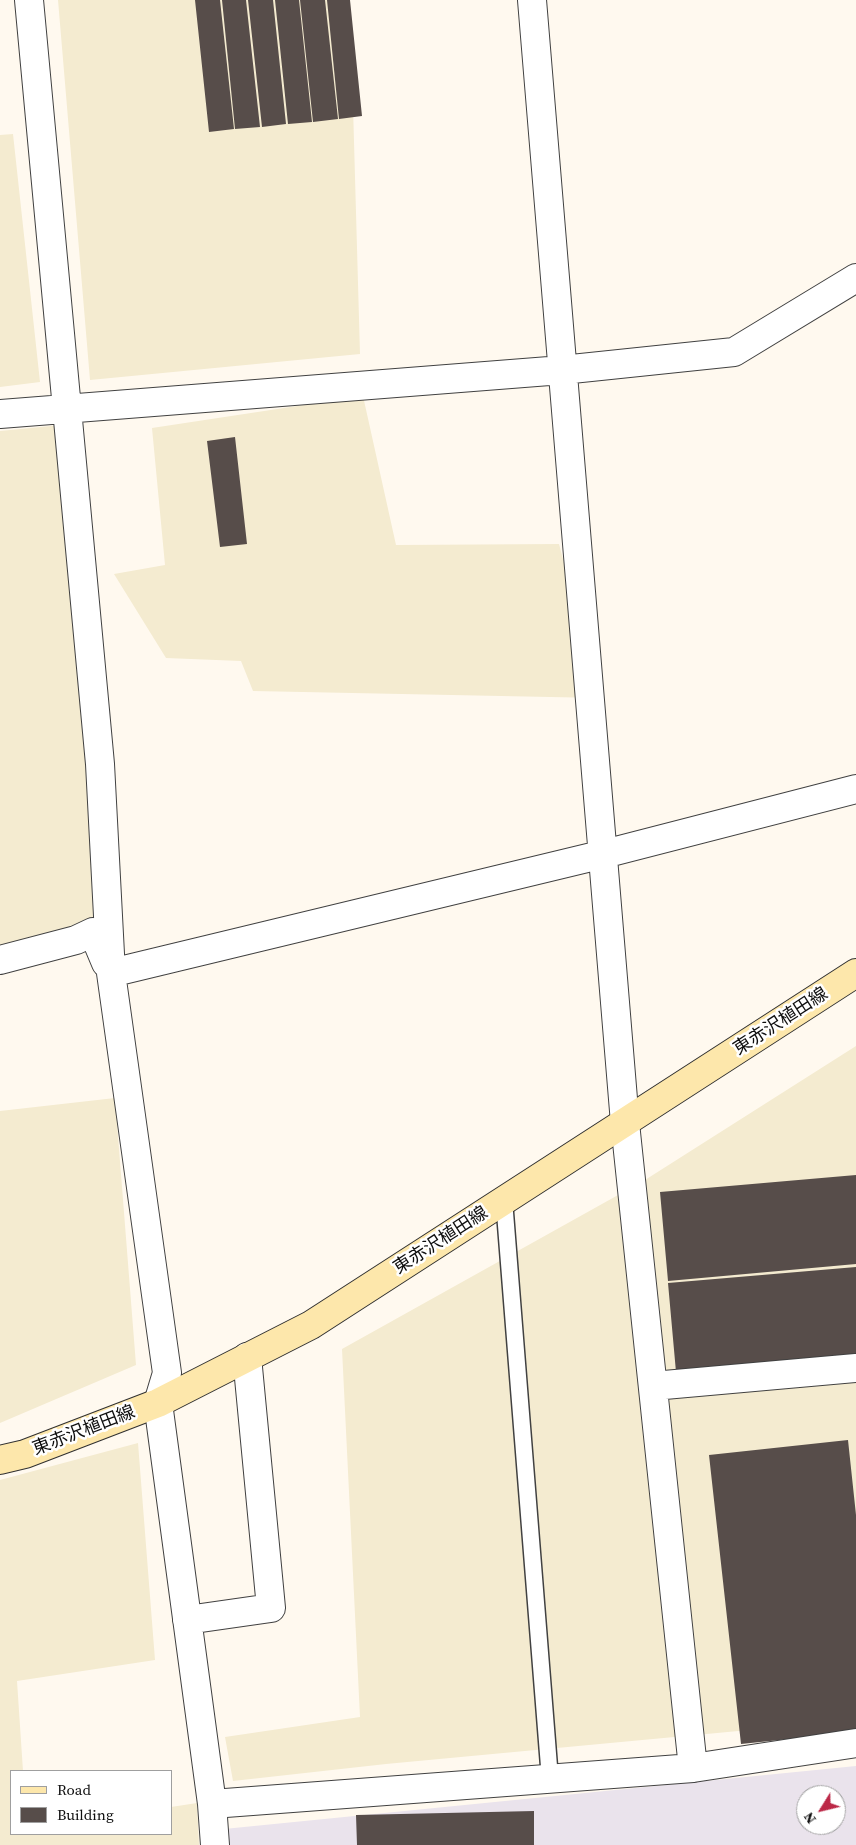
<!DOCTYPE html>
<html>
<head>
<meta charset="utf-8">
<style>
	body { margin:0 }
	#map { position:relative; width:856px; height:1845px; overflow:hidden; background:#fff9ef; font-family:"Source Serif 4",serif }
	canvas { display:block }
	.legend { position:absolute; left:10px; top:1770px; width:162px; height:65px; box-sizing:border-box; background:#fff; border:1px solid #9f9f9f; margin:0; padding:6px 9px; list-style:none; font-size:15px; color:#0e0e0e }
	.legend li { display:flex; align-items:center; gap:10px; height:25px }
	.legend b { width:25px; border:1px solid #9f9f9f }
	.north { position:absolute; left:796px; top:1785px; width:50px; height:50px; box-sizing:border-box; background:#fff; border:1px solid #9f9f9f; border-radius:50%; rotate:234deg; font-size:14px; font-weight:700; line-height:20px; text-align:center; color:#0e0e0e }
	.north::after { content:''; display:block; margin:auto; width:18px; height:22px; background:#bc2847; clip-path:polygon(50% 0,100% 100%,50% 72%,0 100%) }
</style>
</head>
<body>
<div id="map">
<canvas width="856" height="1845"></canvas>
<ul class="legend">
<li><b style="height:6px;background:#fde7ab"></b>Road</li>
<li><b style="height:14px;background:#574d4a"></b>Building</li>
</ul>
<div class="north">N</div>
</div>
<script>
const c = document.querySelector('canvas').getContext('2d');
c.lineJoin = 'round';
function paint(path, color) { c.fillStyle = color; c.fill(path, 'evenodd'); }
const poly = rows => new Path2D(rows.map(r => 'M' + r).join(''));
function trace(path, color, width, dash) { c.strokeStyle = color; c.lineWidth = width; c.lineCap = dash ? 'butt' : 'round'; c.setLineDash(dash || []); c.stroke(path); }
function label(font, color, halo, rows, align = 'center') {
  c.font = font + ' "Source Serif 4","Noto Sans JP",serif'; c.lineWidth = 5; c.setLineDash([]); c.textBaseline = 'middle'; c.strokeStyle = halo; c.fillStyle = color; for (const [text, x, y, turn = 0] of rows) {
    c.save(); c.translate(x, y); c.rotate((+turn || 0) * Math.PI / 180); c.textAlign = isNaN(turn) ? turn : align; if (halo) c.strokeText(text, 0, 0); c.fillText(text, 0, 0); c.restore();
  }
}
paint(poly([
	[856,1766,856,1845,224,1845,224,1829],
	[806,1795,836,1795,836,1825,806,1825]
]), '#eae3ec');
paint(poly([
	[58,0,350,0,360,354,90,380],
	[13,134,40,382,0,387,0,135],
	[363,396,396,545,559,544,600,698,253,691,241,661,166,658,114,574,165,565,152,428],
	[61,425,110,938,0,971,0,431],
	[856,1046,856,1720,386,1764,233,1781,225,1737,360,1717,342,1349,645,1180],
	[115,1098,136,1365,0,1423,0,1111],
	[138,1443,155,1660,17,1681,23,1771,11,1771,11,1834,171,1834,171,1807,197,1803,199,1845,0,1845,0,1480]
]), '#f4ebd0');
paint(poly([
	[195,0,220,0,234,129,209,132],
	[222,0,246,0,260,127,235,129],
	[248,0,273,0,286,124,262,127],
	[275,0,299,0,312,122,288,124],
	[300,0,325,0,338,119,313,122],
	[327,0,350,0,362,116,339,119],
	[235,437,247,544,220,547,207,441],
	[856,1175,856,1264,668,1281,660,1192],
	[856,1267,856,1357,676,1372,668,1283],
	[848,1440,856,1515,856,1732,741,1744,709,1455],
	[534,1811,534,1845,357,1845,356,1815]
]), '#574d4a');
const service = poly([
	[504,1200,550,1779]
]);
const minor = poly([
	[29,0,100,764,111,973,167,1373,158,1403,212,1804,215,1845],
	[532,0,625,1123,693,1768],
	[0,414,562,370,734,352,856,278],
	[0,960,76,940,93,932,106,963],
	[111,973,604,854,856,789],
	[653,1386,856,1368],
	[187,1620,271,1608,247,1357],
	[212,1804,693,1768,856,1743]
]);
const secondary = poly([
	[0,1460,25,1454,158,1403,311,1325,856,973]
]);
trace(service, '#414141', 19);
trace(minor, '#414141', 30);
trace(secondary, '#303030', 30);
trace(service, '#fff', 16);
trace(minor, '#fff', 28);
trace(secondary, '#fde7ab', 28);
label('18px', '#0e0e0e', '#fff', [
	["東赤沢植田線",781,1022,-33],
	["東赤沢植田線",441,1241,-33],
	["東赤沢植田線",84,1431,-21]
]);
</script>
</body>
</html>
